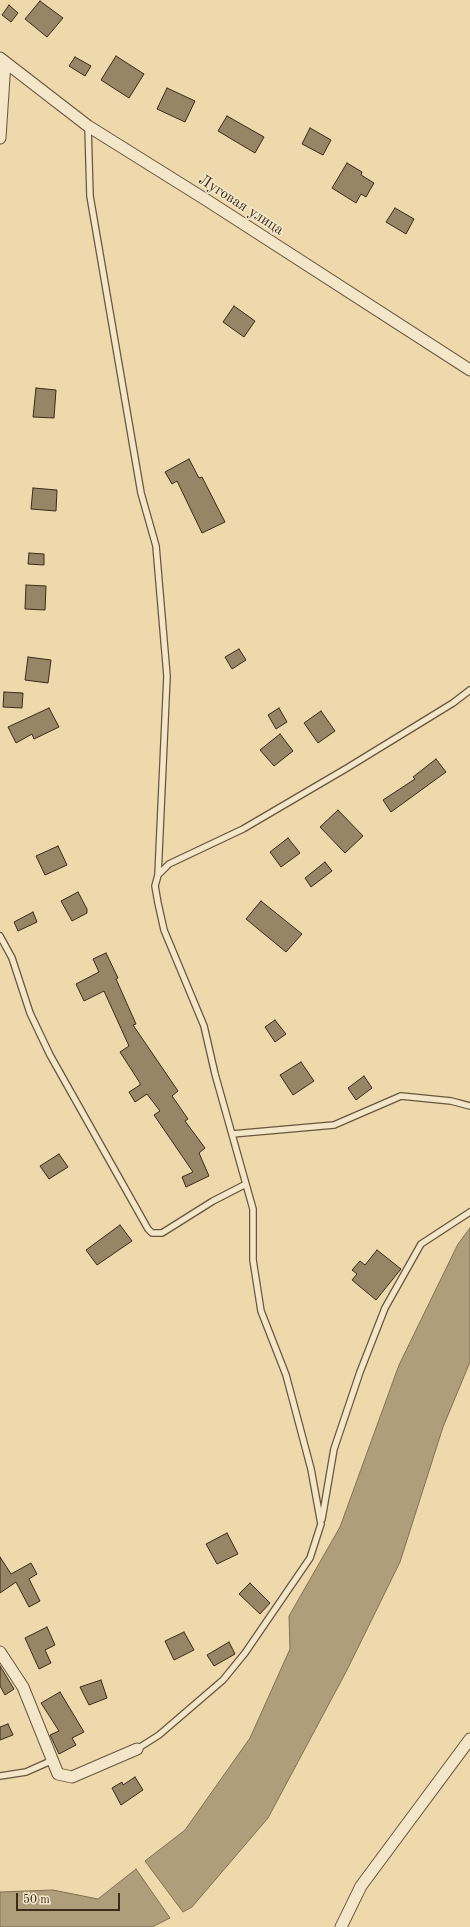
<!DOCTYPE html>
<html>
<head>
<meta charset="utf-8">
<style>
	body { margin:0 }
	#map { position:relative; width:470px; height:1927px; overflow:hidden; background:#edd9ac; font-family:"Old Standard TT",serif }
	canvas { display:block }
	.scale { position:absolute; left:16px; top:1893px; width:104px; height:18px; box-sizing:border-box; border:2px solid #3b2b18; border-top:0; padding-left:5px; font-size:12px; line-height:14px; white-space:nowrap; color:#3b2b18; -webkit-text-stroke:3px #f3e6c9; paint-order:stroke }
</style>
</head>
<body>
<div id="map">
<canvas width="470" height="1927"></canvas>
<div class="scale">50 m</div>
</div>
<script>
const c = document.querySelector('canvas').getContext('2d');
c.lineJoin = 'round';
function paint(path, color) { c.fillStyle = color; c.fill(path, 'evenodd'); }
const poly = rows => new Path2D(rows.map(r => 'M' + r).join(''));
function trace(path, color, width, dash) { c.strokeStyle = color; c.lineWidth = width; c.lineCap = dash ? 'butt' : 'round'; c.setLineDash(dash || []); c.stroke(path); }
function label(font, color, halo, rows, align = 'center') {
  c.font = font + ' "Old Standard TT",serif'; c.lineWidth = 3.5; c.setLineDash([]); c.textBaseline = 'middle'; c.strokeStyle = halo; c.fillStyle = color; for (const [text, x, y, turn = 0] of rows) {
    c.save(); c.translate(x, y); c.rotate((+turn || 0) * Math.PI / 180); c.textAlign = isNaN(turn) ? turn : align; if (halo) c.strokeText(text, 0, 0); c.fillText(text, 0, 0); c.restore();
  }
}
const water = poly([
	[470,1228,470,1362,443,1427,400,1562,347,1670,268,1818,192,1907,183,1912,145,1861,185,1830,250,1738,290,1649,289,1616,340,1527,399,1365,458,1244,470,1228],
	[136,1869,170,1918,152,1927,0,1927,0,1892,53,1890,98,1899,136,1869]
]);
paint(water, '#b09e7a');
trace(water, '#817053', 1);
const building = poly([
	[40,1,63,18,47,37,25,19,40,1],
	[9,5,18,13,11,22,2,15,9,5],
	[116,56,144,74,129,98,101,80,116,56],
	[75,57,91,66,85,76,69,66,75,57],
	[167,88,195,101,185,122,157,109,167,88],
	[227,116,264,137,255,153,218,131,227,116],
	[310,128,331,140,323,155,302,144,310,128],
	[347,163,362,172,361,175,374,183,366,197,361,194,356,203,332,188,347,163],
	[395,208,414,219,406,234,386,222,395,208],
	[234,306,255,321,244,337,223,322,234,306],
	[36,388,56,390,54,418,33,417,36,388],
	[189,459,199,478,202,477,225,522,202,533,177,481,172,484,165,472,189,459],
	[33,488,57,490,56,511,31,509,33,488],
	[29,553,44,554,44,565,28,564,29,553],
	[26,585,46,586,45,610,25,609,26,585],
	[239,649,246,660,232,669,225,657,239,649],
	[28,657,51,660,48,683,25,680,28,657],
	[4,692,23,693,22,708,3,707,4,692],
	[49,708,59,727,34,739,32,734,16,743,8,727,49,708],
	[279,708,287,722,276,729,268,715,279,708],
	[321,711,335,731,318,743,304,723,321,711],
	[280,734,293,751,274,766,260,750,280,734],
	[436,759,446,772,391,812,383,800,415,779,413,777,436,759],
	[338,810,363,836,345,853,320,827,338,810],
	[288,838,300,853,281,867,270,852,288,838],
	[58,846,67,865,45,875,36,856,58,846],
	[325,862,332,871,311,887,305,878,325,862],
	[78,892,87,909,87,913,72,921,61,901,78,892],
	[261,901,302,934,286,952,246,919,261,901],
	[33,912,37,922,18,931,14,922,33,912],
	[106,953,118,978,116,979,136,1024,133,1025,178,1091,172,1096,188,1119,185,1121,205,1148,199,1153,209,1176,186,1187,182,1177,193,1172,154,1115,160,1111,147,1094,135,1102,129,1092,140,1085,140,1083,120,1052,129,1046,104,991,84,1001,76,984,99,972,93,959,106,953],
	[275,1020,286,1034,275,1042,265,1027,275,1020],
	[301,1062,314,1081,293,1095,280,1075,301,1062],
	[364,1076,372,1088,356,1100,348,1088,364,1076],
	[59,1154,68,1167,49,1179,40,1166,59,1154],
	[120,1225,132,1241,97,1265,86,1250,120,1225],
	[377,1250,401,1269,376,1300,352,1280,357,1274,352,1270,360,1261,365,1265,377,1250],
	[227,1533,238,1554,217,1564,206,1544,227,1533],
	[0,1557,11,1574,31,1563,37,1574,29,1579,40,1601,29,1607,16,1582,0,1593,0,1557],
	[250,1583,270,1603,260,1614,239,1594,250,1583],
	[47,1627,55,1645,45,1650,51,1663,39,1669,25,1638,47,1627],
	[184,1632,194,1650,174,1660,165,1641,184,1632],
	[229,1642,235,1654,214,1666,207,1655,229,1642],
	[0,1666,14,1689,5,1695,0,1686,0,1666],
	[101,1680,107,1698,89,1705,80,1687,101,1680],
	[60,1692,84,1732,72,1738,76,1745,59,1754,50,1735,59,1731,41,1703,60,1692],
	[8,1724,13,1735,0,1740,0,1727,8,1724],
	[135,1777,143,1790,121,1805,112,1788,122,1782,123,1785,135,1777]
]);
paint(building, '#988565');
trace(building, '#3b2b18', 1);
const service = poly([
	[88,126,90,196,141,493,156,546,167,676,158,875,155,886,158,903,164,930,204,1026,215,1074,253,1209,253,1260,261,1311,286,1375,311,1469,321,1524,310,1558,245,1653,223,1680,159,1735,137,1749],
	[158,875,169,864,243,829,347,768,453,703,470,690],
	[0,936,12,958,30,1013,50,1055,148,1229,152,1233,162,1233,213,1201,246,1184],
	[232,1134,334,1125,401,1096,451,1101,470,1106],
	[322,1519,334,1449,360,1372,385,1308,421,1244,470,1212],
	[0,1776,26,1772,53,1760]
]);
const minor = poly([
	[0,58,88,126,208,201,470,370],
	[0,138,5,62],
	[0,1652,23,1687,58,1774,72,1777,137,1749],
	[341,1927,361,1886,470,1739]
]);
trace(service, '#68563d', 8);
trace(minor, '#68563d', 13);
trace(service, '#f3e6c9', 5.5);
trace(minor, '#f3e6c9', 11);
label('15px', '#3b2b18', '#f3e6c9', [
	["Луговая улица",241,205,33]
]);
</script>
</body>
</html>
